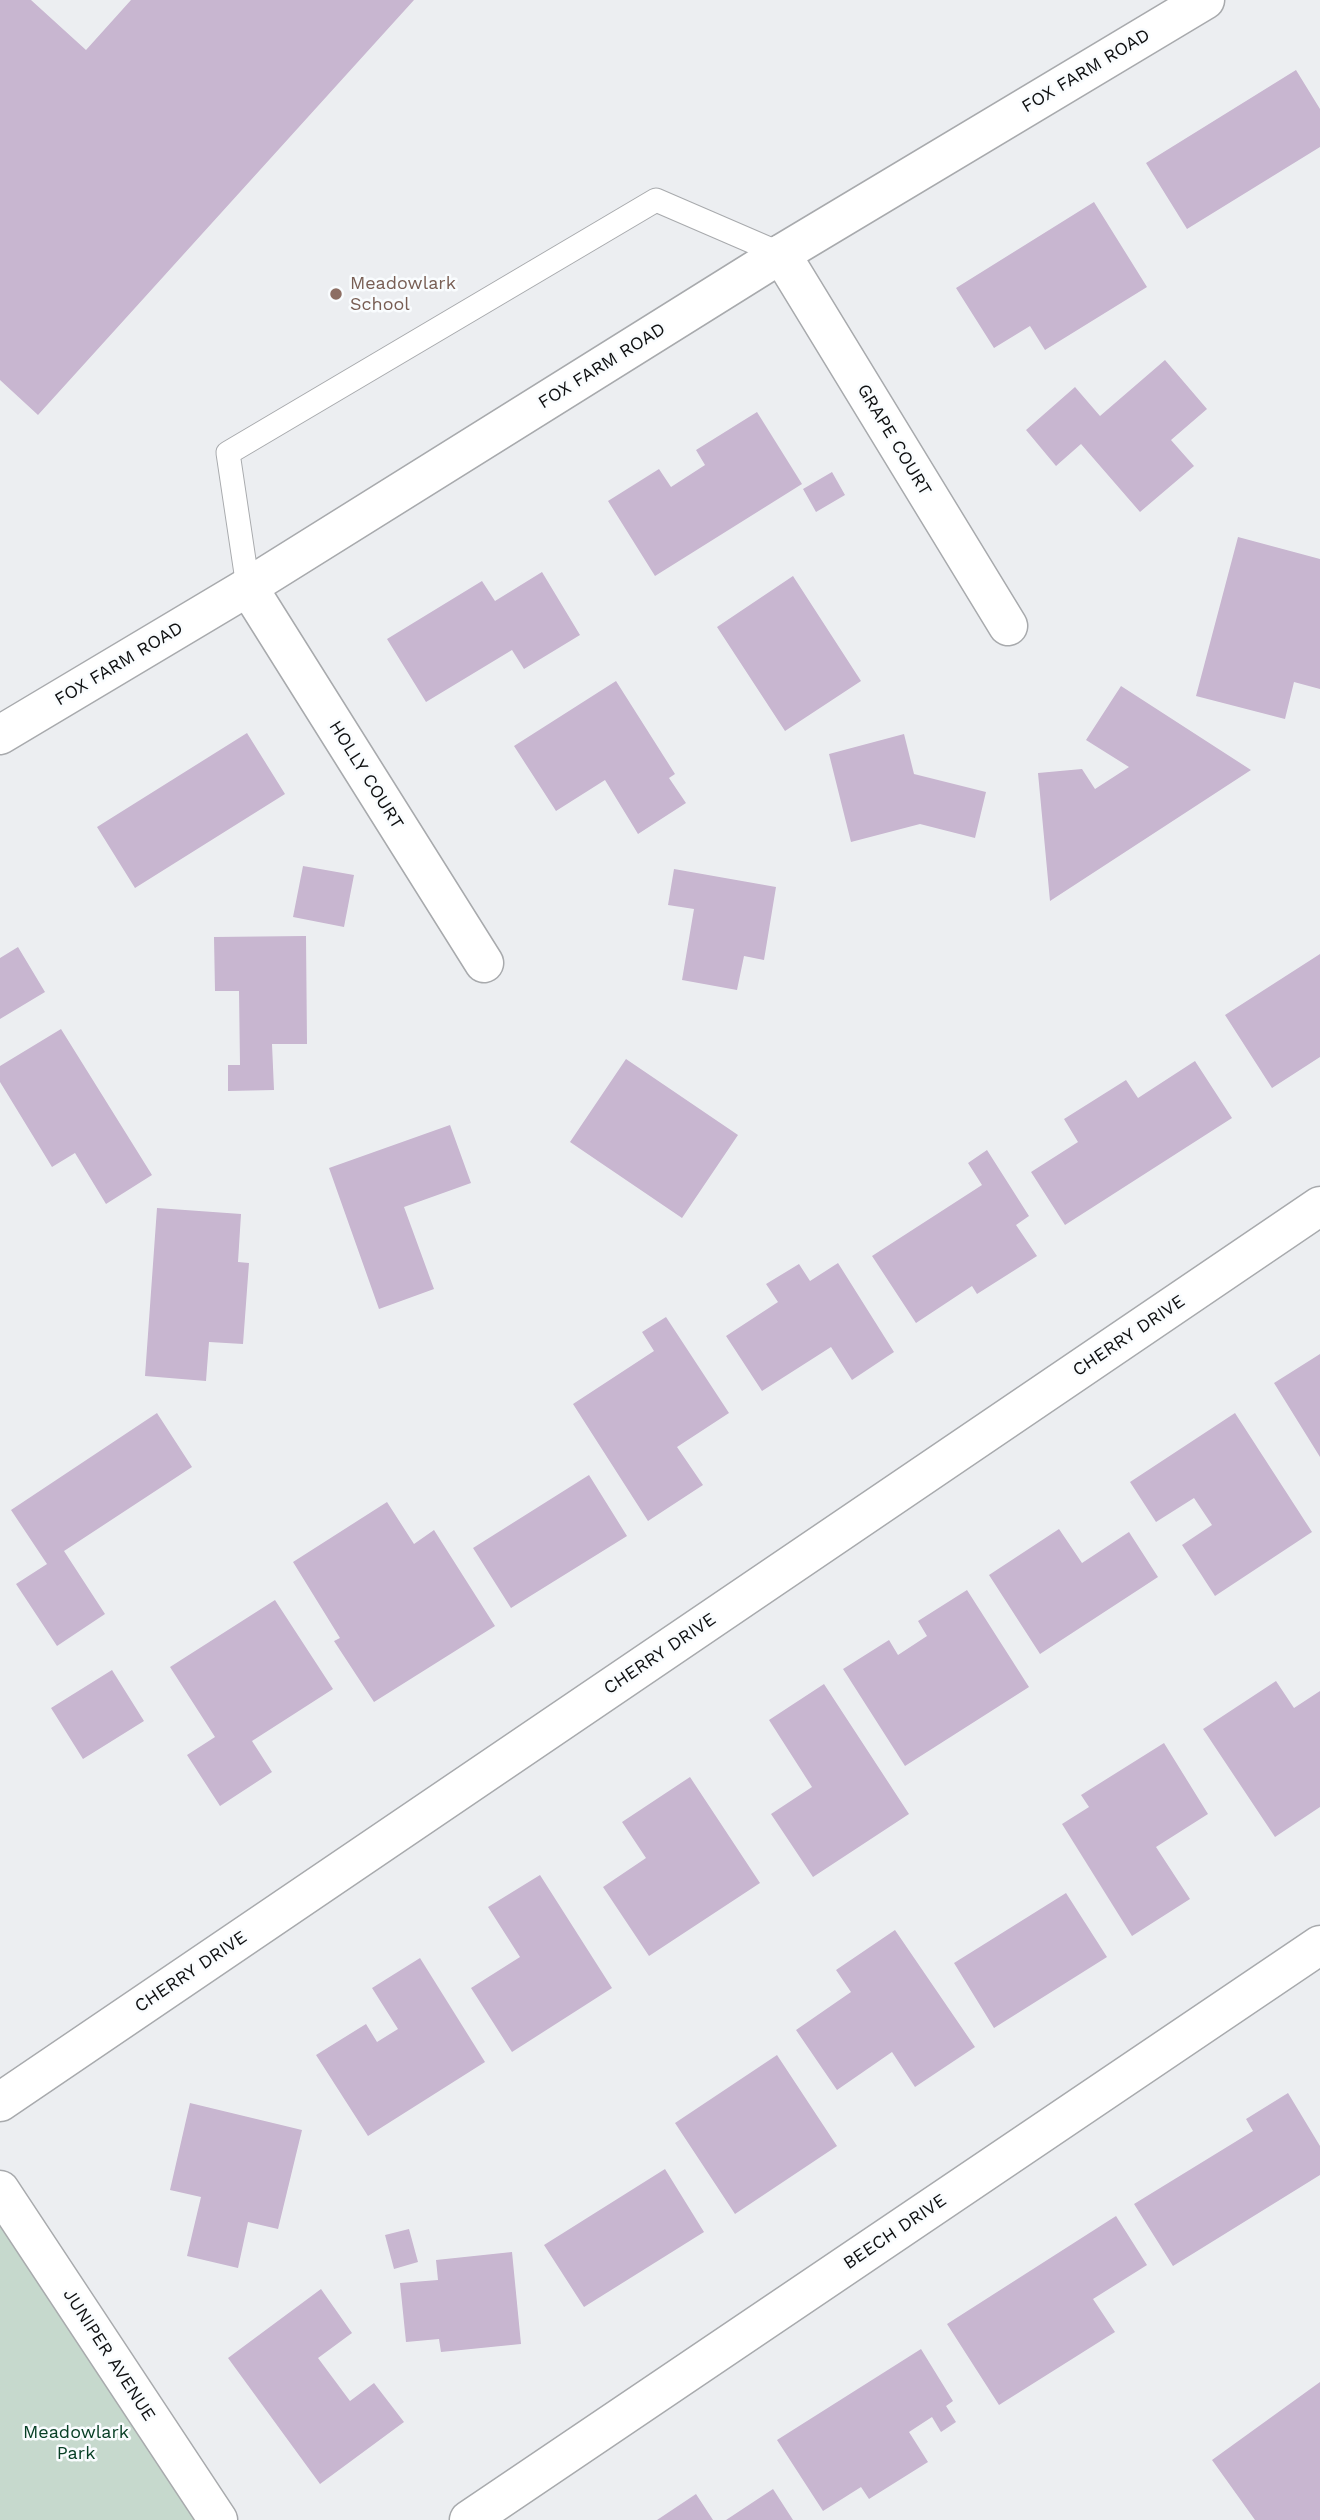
<!DOCTYPE html>
<html>
<head>
<meta charset="utf-8">
<style>
	body { margin:0 }
	canvas { display:block; background:#eceef1 }
</style>
</head>
<body>
<canvas width="1320" height="2520"></canvas>
<script>
const c = document.querySelector('canvas').getContext('2d');
c.lineJoin = 'round';
function paint(path, color) { c.fillStyle = color; c.fill(path, 'evenodd'); }
const poly = rows => new Path2D(rows.map(r => 'M' + r).join(''));
function trace(path, color, width, dash) { c.strokeStyle = color; c.lineWidth = width; c.lineCap = dash ? 'butt' : 'round'; c.setLineDash(dash || []); c.stroke(path); }
function label(font, color, halo, rows, align = 'center') {
  c.font = font + ' "Work Sans",sans-serif'; c.lineWidth = 5; c.setLineDash([]); c.textBaseline = 'middle'; c.strokeStyle = halo; c.fillStyle = color; for (const [text, x, y, turn = 0] of rows) {
    c.save(); c.translate(x, y); c.rotate((+turn || 0) * Math.PI / 180); c.textAlign = isNaN(turn) ? turn : align; if (halo) c.strokeText(text, 0, 0); c.fillText(text, 0, 0); c.restore();
  }
}
paint(poly([
	[0,2190,218,2520,0,2520]
]), '#c6d9cd');
paint(poly([
	[0,0,31,0,86,50,131,0,414,0,38,415,0,380],
	[1296,70,1320,109,1320,147,1187,229,1146,163],
	[1094,202,1147,287,1045,350,1030,326,994,348,956,288],
	[1165,360,1207,409,1171,440,1194,466,1140,512,1081,444,1056,466,1026,430,1075,387,1100,416],
	[757,412,802,484,655,576,608,501,659,469,671,487,705,465,696,450],
	[832,472,845,495,816,512,803,489],
	[1238,537,1320,559,1320,689,1294,682,1285,719,1196,696],
	[542,572,580,635,524,669,512,650,426,702,387,639,482,581,495,601],
	[793,576,861,681,785,731,717,627],
	[616,681,675,774,669,778,686,803,638,834,605,780,556,811,514,746],
	[1121,686,1251,770,1050,901,1038,773,1082,769,1095,789,1129,767,1086,740],
	[247,733,285,794,135,888,97,827],
	[904,734,914,774,986,792,975,838,920,824,851,842,829,754],
	[303,866,354,875,344,927,293,917],
	[674,869,776,887,764,960,744,956,737,990,682,980,694,909,668,905],
	[306,936,307,1044,272,1044,274,1090,228,1091,228,1065,240,1065,239,991,215,991,214,937],
	[18,947,45,992,0,1019,0,958],
	[1320,954,1320,1057,1272,1088,1225,1015],
	[61,1029,152,1175,106,1204,75,1153,52,1167,0,1082,0,1066],
	[626,1059,738,1135,682,1218,570,1142],
	[1195,1061,1232,1118,1065,1225,1031,1172,1078,1142,1064,1119,1126,1080,1138,1098],
	[450,1125,471,1183,404,1207,434,1289,379,1309,329,1168],
	[987,1150,1029,1216,1016,1225,1037,1256,977,1294,972,1286,916,1323,872,1256,982,1185,968,1163],
	[157,1208,241,1214,238,1262,249,1263,243,1344,209,1342,206,1381,145,1376],
	[838,1263,894,1352,852,1380,831,1347,762,1391,726,1336,778,1302,766,1284,799,1264,810,1281],
	[666,1317,729,1413,677,1447,703,1485,648,1521,573,1404,654,1351,642,1332],
	[1320,1354,1320,1457,1274,1383],
	[157,1413,192,1467,64,1551,105,1614,57,1646,16,1584,47,1564,11,1510],
	[1235,1413,1312,1532,1215,1596,1182,1545,1212,1525,1194,1498,1156,1522,1130,1482],
	[589,1475,627,1536,511,1608,473,1548],
	[387,1502,414,1544,434,1530,495,1626,374,1702,334,1641,340,1638,293,1562],
	[1059,1529,1082,1563,1129,1532,1158,1577,1040,1654,989,1575],
	[967,1590,1029,1687,905,1766,843,1669,889,1640,898,1655,927,1636,918,1621],
	[275,1600,333,1689,252,1741,272,1772,220,1806,187,1755,215,1737,170,1667],
	[112,1670,144,1721,83,1759,51,1708],
	[1276,1681,1294,1708,1320,1691,1320,1807,1275,1837,1203,1729],
	[824,1684,909,1814,813,1877,771,1814,812,1787,769,1720],
	[1164,1743,1208,1814,1156,1847,1190,1899,1132,1936,1062,1824,1089,1807,1081,1795],
	[690,1777,760,1883,649,1956,603,1887,646,1858,622,1822],
	[540,1875,612,1988,512,2052,471,1988,520,1957,488,1907],
	[1066,1893,1107,1957,994,2028,954,1963],
	[895,1930,975,2047,915,2087,892,2052,837,2090,796,2030,851,1992,836,1970],
	[420,1958,485,2062,368,2136,316,2055,366,2024,377,2042,398,2029,372,1988],
	[777,2055,837,2146,735,2214,675,2123],
	[1288,2093,1320,2146,1320,2175,1173,2266,1134,2204,1253,2131,1246,2119],
	[190,2103,302,2130,278,2229,248,2222,238,2268,187,2256,201,2197,170,2190],
	[665,2169,704,2232,584,2307,544,2245],
	[1116,2216,1147,2265,1093,2299,1115,2332,999,2405,947,2324],
	[409,2229,418,2262,394,2269,385,2235],
	[512,2252,521,2344,441,2352,439,2339,406,2342,400,2283,438,2280,436,2260],
	[321,2289,352,2333,318,2358,350,2401,374,2383,404,2422,320,2484,228,2358],
	[921,2349,953,2401,946,2406,956,2422,941,2432,932,2417,909,2432,928,2462,869,2499,861,2487,823,2511,777,2440],
	[1320,2382,1320,2520,1255,2520,1212,2460],
	[773,2489,793,2520,726,2520],
	[696,2494,713,2520,657,2520]
]), '#c8b6d0');
const service = poly([
	[248,587,228,453,656,200,781,254]
]);
const minor = poly([
	[781,254,1008,626],
	[248,587,484,963],
	[0,2102,1320,1206],
	[0,2190,218,2520],
	[469,2520,1320,1945]
]);
const tertiary = poly([
	[0,735,248,587,781,254,1205,0]
]);
trace(service, '#a8aaad', 25);
trace(minor, '#a8aaad', 41);
trace(tertiary, '#a8aaad', 41);
trace(service, '#fff', 23);
trace(minor, '#fff', 38);
trace(tertiary, '#fff', 38);
for (const [x, y, r, color] of [
	[336,294,7,"#8d6e63"]
]) { const dot = new Path2D(); dot.arc(x, y, r, 0, 2 * Math.PI); c.fillStyle = color; c.fill(dot); trace(dot, '#f9fcfe', 2.5); }
label('18px', '#0e0f10', '#f9fcfe', [
	["FOX FARM ROAD",1086,71,-31],
	["FOX FARM ROAD",602,366,-32],
	["GRAPE COURT",894,440,59],
	["FOX FARM ROAD",119,664,-31],
	["HOLLY COURT",366,775,58],
	["CHERRY DRIVE",1129,1336,-34],
	["CHERRY DRIVE",660,1654,-34],
	["CHERRY DRIVE",191,1972,-34],
	["BEECH DRIVE",895,2232,-34],
	["JUNIPER AVENUE",109,2355,57]
]);
label('18px', '#785e54', '#f9fcfe', [
	["Meadowlark",350,284],
	["School",350,305]
], 'left');
label('18px', '#084026', '#f9fcfe', [
	["Meadowlark",76,2433],
	["Park",76,2454]
]);
</script>
</body>
</html>
